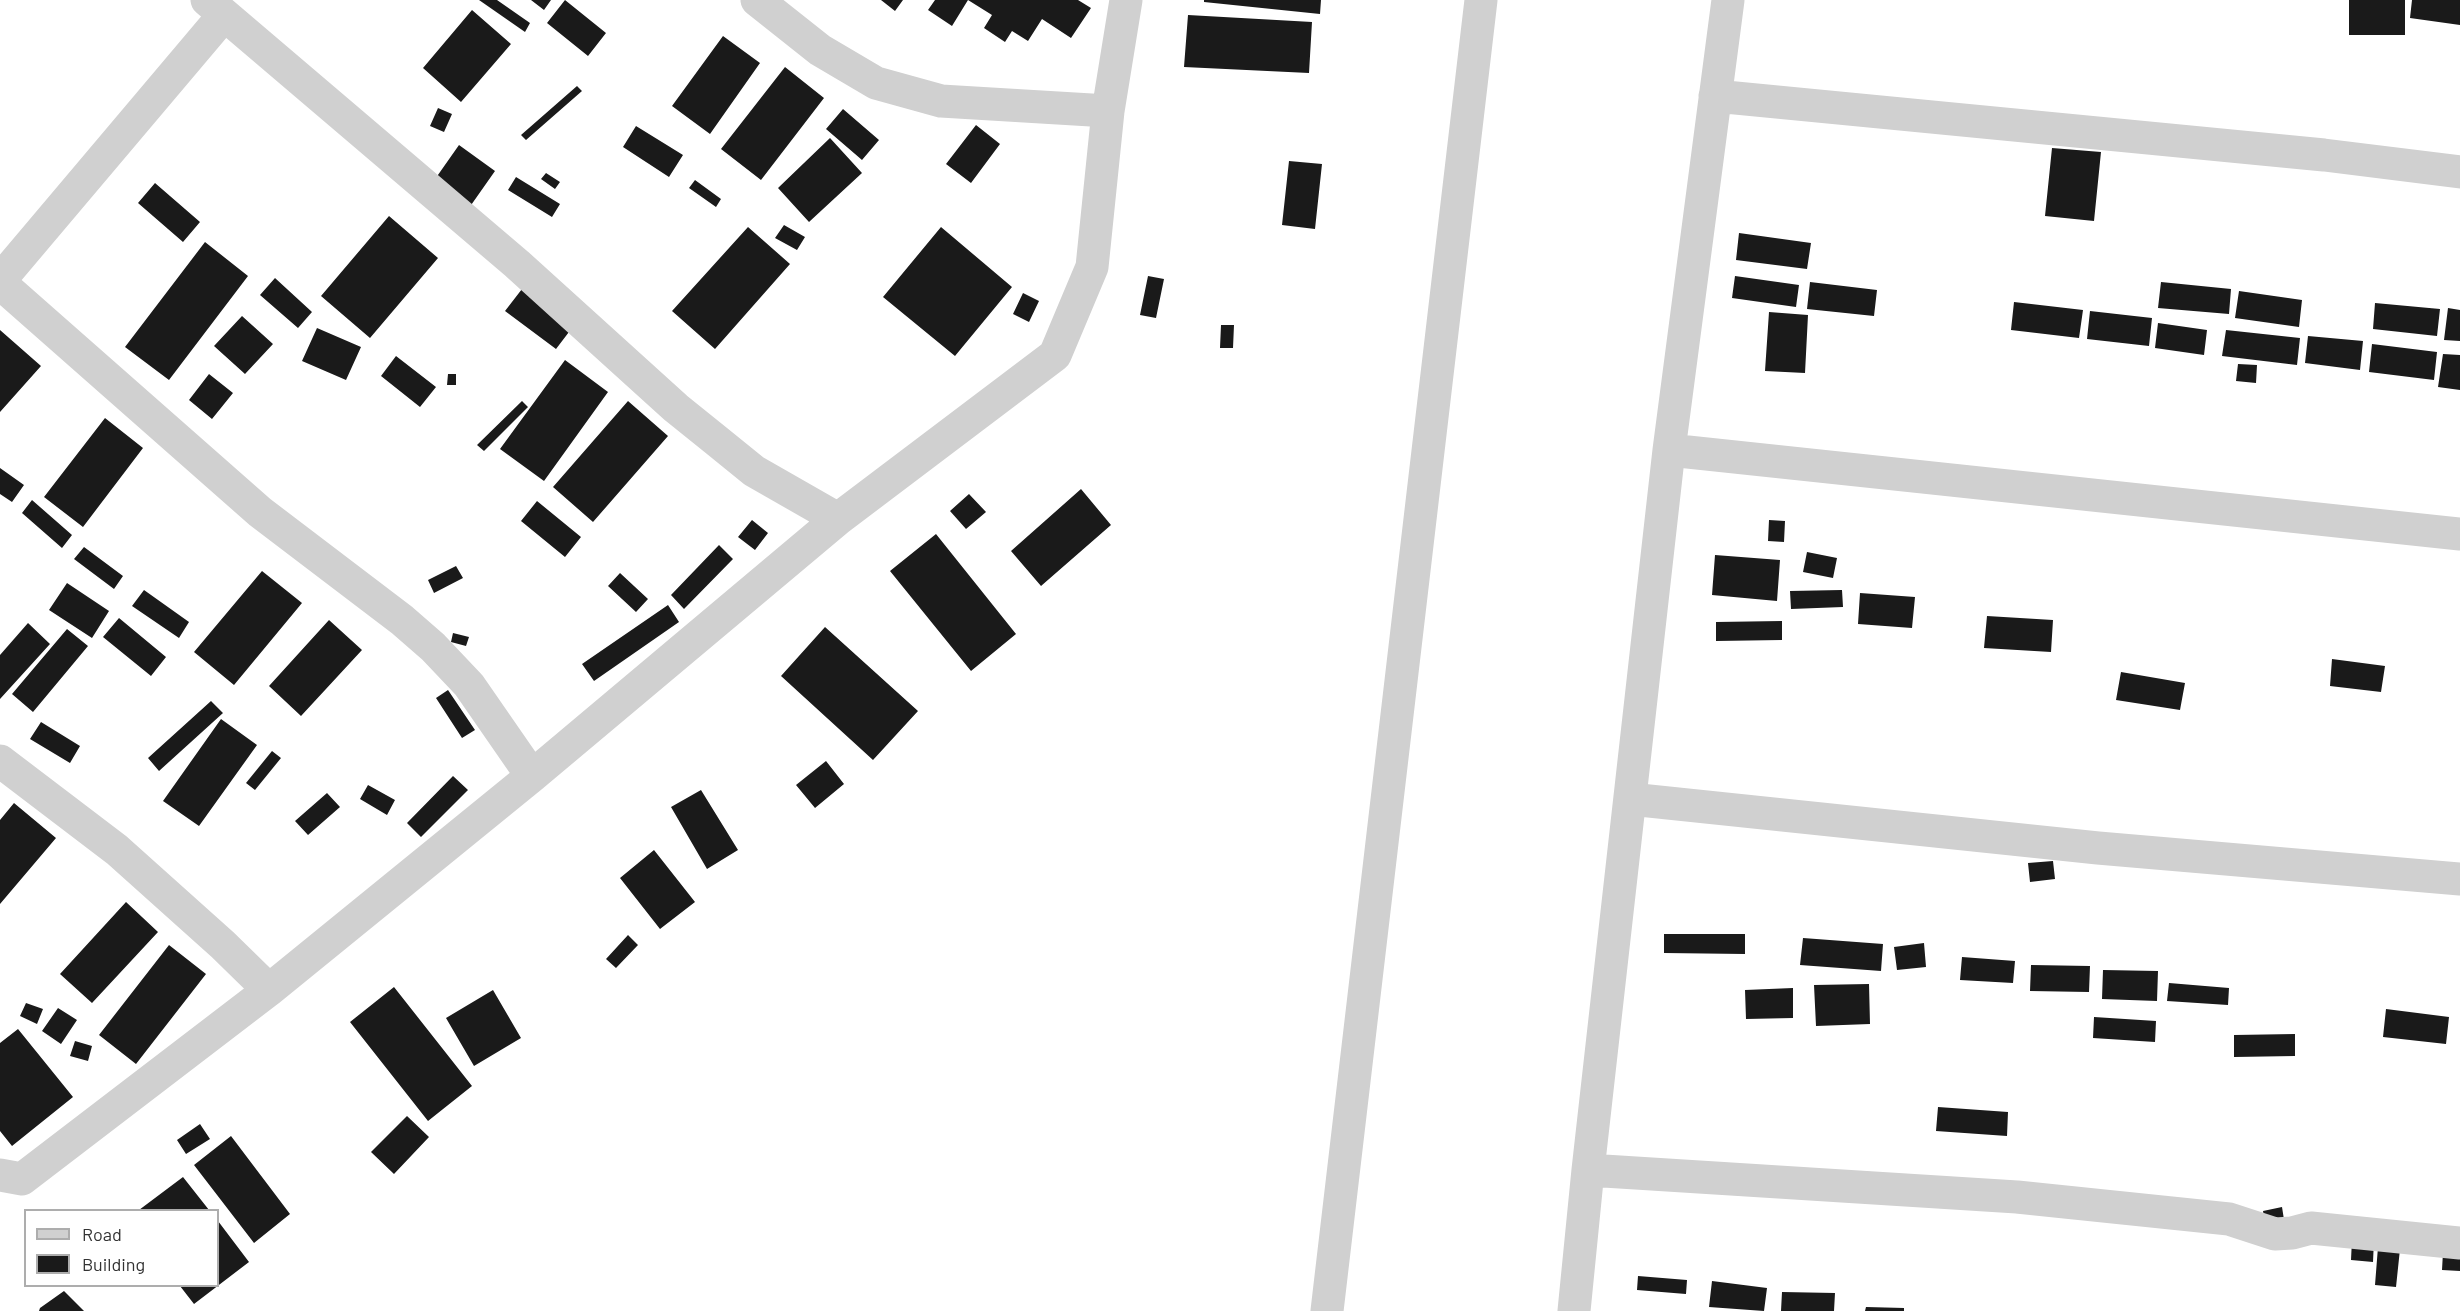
<!DOCTYPE html>
<html>
<head>
<meta charset="utf-8">
<style>
	body { margin:0 }
	#map { position:relative; width:2460px; height:1311px; overflow:hidden; background:#fff; font-family:Barlow,sans-serif }
	canvas { display:block }
	.legend { position:absolute; left:24px; top:1209px; width:195px; height:78px; box-sizing:border-box; background:#fff; border:2px solid #adadad; margin:0; padding:8px 10px; list-style:none; font-size:18px; color:#333 }
	.legend li { display:flex; align-items:center; gap:12px; height:30px }
	.legend b { width:30px; border:2px solid #adadad }
</style>
</head>
<body>
<div id="map">
<canvas width="2460" height="1311"></canvas>
<ul class="legend">
<li><b style="height:8px;background:#d0d0d0"></b>Road</li>
<li><b style="height:16px;background:#1a1a1a"></b>Building</li>
</ul>
</div>
<script>
const c = document.querySelector('canvas').getContext('2d');
c.lineJoin = 'round';
function paint(path, color) { c.fillStyle = color; c.fill(path, 'evenodd'); }
const poly = rows => new Path2D(rows.map(r => 'M' + r).join(''));
function trace(path, color, width, dash) { c.strokeStyle = color; c.lineWidth = width; c.lineCap = dash ? 'butt' : 'round'; c.setLineDash(dash || []); c.stroke(path); }
paint(poly([
	[479,0,497,0,530,23,525,32],
	[531,0,551,0,544,10],
	[565,0,606,33,588,56,547,23],
	[881,0,903,0,895,11],
	[935,0,1078,0,1091,8,1071,38,1042,19,1028,41,1012,31,1005,42,984,28,992,15,968,0,952,26,928,10],
	[1204,0,1321,0,1320,14,1204,2],
	[2349,0,2405,0,2405,35,2349,35],
	[2412,0,2460,0,2460,25,2410,18],
	[472,10,511,44,461,102,423,68],
	[1188,15,1312,22,1309,73,1184,67],
	[723,36,760,63,710,134,672,106],
	[785,67,824,98,761,180,721,149],
	[577,86,582,91,526,140,521,135],
	[438,108,452,114,444,132,430,126],
	[843,109,879,140,862,160,826,129],
	[976,125,1000,144,971,183,946,164],
	[636,126,683,155,669,177,623,147],
	[830,138,862,173,809,222,778,188],
	[459,145,495,171,469,208,433,182],
	[2052,148,2101,152,2094,221,2045,216],
	[1289,161,1322,164,1315,229,1282,225],
	[546,173,560,182,555,189,541,179],
	[516,177,560,204,552,217,508,190],
	[695,180,721,199,716,207,689,188],
	[155,183,200,222,183,242,138,203],
	[389,216,438,258,370,338,321,296],
	[784,225,805,237,797,250,775,238],
	[748,227,790,264,715,349,672,311],
	[941,227,1012,287,955,356,883,297],
	[1739,233,1811,243,1807,269,1736,260],
	[205,242,248,276,169,380,125,347],
	[1148,276,1164,279,1156,318,1140,315],
	[1735,276,1799,285,1796,307,1732,298],
	[275,278,312,312,298,328,260,295],
	[1810,282,1877,290,1874,316,1807,309],
	[2161,282,2231,289,2229,314,2158,308],
	[522,289,572,328,556,349,505,311],
	[2239,291,2302,300,2299,327,2235,318],
	[1023,293,1039,301,1029,322,1013,314],
	[2014,302,2083,310,2079,338,2011,330],
	[2375,303,2440,309,2437,336,2373,329],
	[2448,308,2460,310,2460,341,2444,340],
	[2090,311,2152,318,2149,346,2087,339],
	[1769,312,1808,315,1805,373,1765,371],
	[242,316,273,344,245,374,214,346],
	[2158,323,2207,330,2204,355,2155,348],
	[1221,325,1234,325,1233,348,1220,348],
	[317,328,361,347,346,380,302,361],
	[0,330,41,366,0,412],
	[2226,330,2300,338,2297,365,2222,356],
	[2308,336,2363,341,2360,370,2305,363],
	[2372,344,2437,352,2434,380,2369,372],
	[2443,354,2460,355,2460,390,2438,387],
	[396,356,436,387,420,407,381,376],
	[565,360,608,392,544,481,500,449],
	[2238,364,2257,365,2256,383,2236,381],
	[209,374,233,393,212,419,189,400],
	[448,374,456,374,456,385,447,385],
	[522,401,528,407,484,451,477,445],
	[628,401,668,436,593,522,553,487],
	[105,418,143,448,83,527,44,497],
	[0,468,24,485,12,502,0,494],
	[1081,489,1111,525,1041,586,1011,551],
	[969,494,986,512,966,529,950,511],
	[32,500,72,535,62,548,22,513],
	[537,501,581,537,565,557,521,521],
	[752,520,768,533,755,550,738,537],
	[1769,520,1785,521,1784,542,1768,541],
	[936,534,1016,634,971,671,890,571],
	[719,545,733,559,684,609,671,595],
	[84,547,123,576,114,589,74,559],
	[1807,552,1837,558,1833,578,1803,572],
	[1715,555,1780,560,1777,601,1712,595],
	[456,566,463,578,434,593,428,580],
	[262,571,302,603,234,685,194,652],
	[620,573,648,599,636,612,608,586],
	[67,583,109,611,92,638,49,610],
	[144,590,189,622,179,638,132,606],
	[1842,590,1843,607,1791,609,1790,591],
	[1860,593,1915,597,1912,628,1858,624],
	[668,605,679,622,594,681,582,664],
	[1987,616,2053,620,2051,652,1984,648],
	[119,618,166,657,151,676,103,637],
	[329,620,362,650,301,716,269,686],
	[1782,621,1782,640,1716,641,1716,622],
	[28,623,50,644,0,699,0,655],
	[825,627,918,711,873,760,781,676],
	[67,629,88,646,33,712,12,694],
	[453,633,469,637,466,646,451,642],
	[2332,659,2385,666,2381,692,2330,686],
	[2121,672,2185,683,2180,710,2116,700],
	[448,690,475,730,462,738,436,698],
	[211,701,223,713,159,771,148,758],
	[221,719,257,745,199,826,163,801],
	[41,722,80,746,70,763,30,739],
	[272,751,281,758,255,790,246,783],
	[826,761,844,784,815,808,796,785],
	[453,776,468,790,421,837,407,823],
	[368,785,395,800,387,815,360,799],
	[701,790,738,850,707,869,671,807],
	[327,793,340,807,308,835,295,821],
	[14,803,56,838,0,904,0,820],
	[654,850,695,902,660,929,620,878],
	[2053,861,2055,879,2030,882,2028,863],
	[126,902,158,932,92,1003,60,974],
	[1664,934,1745,934,1745,954,1664,953],
	[628,935,638,945,616,968,606,959],
	[1803,938,1883,944,1881,971,1800,965],
	[1924,943,1926,967,1897,970,1894,947],
	[169,945,206,974,136,1064,99,1035],
	[1962,957,2015,961,2013,983,1960,980],
	[2031,965,2090,966,2089,992,2030,991],
	[2103,970,2158,971,2157,1001,2102,999],
	[2169,983,2229,988,2228,1005,2167,1001],
	[1869,984,1870,1024,1816,1026,1814,985],
	[394,987,472,1086,428,1121,350,1022],
	[1793,988,1793,1018,1746,1019,1745,990],
	[493,990,521,1038,474,1066,446,1018],
	[26,1003,43,1009,37,1024,20,1016],
	[58,1008,77,1020,61,1044,42,1031],
	[2386,1009,2449,1017,2446,1044,2383,1037],
	[2094,1017,2156,1021,2155,1042,2093,1038],
	[18,1029,73,1097,12,1146,0,1131,0,1043],
	[2295,1034,2295,1056,2234,1057,2234,1035],
	[75,1041,92,1046,88,1061,70,1056],
	[1938,1107,2008,1112,2007,1136,1936,1131],
	[407,1116,429,1137,394,1174,371,1152],
	[200,1124,210,1139,186,1154,177,1140],
	[231,1136,290,1214,254,1243,194,1165],
	[183,1177,209,1210,139,1210],
	[2282,1207,2285,1226,2266,1229,2263,1211],
	[218,1221,249,1262,194,1304,180,1286,218,1286],
	[2352,1239,2374,1240,2373,1262,2351,1260],
	[2378,1247,2400,1249,2396,1287,2375,1285],
	[2443,1252,2460,1253,2460,1271,2442,1270],
	[1638,1276,1687,1280,1686,1294,1637,1290],
	[1712,1281,1767,1288,1764,1311,1709,1307],
	[64,1291,84,1311,39,1311,40,1308],
	[1782,1292,1835,1293,1834,1311,1781,1311],
	[1866,1307,1904,1308,1904,1311,1865,1311]
]), '#1a1a1a');
trace(poly([
	[207,0,517,264,676,408,717,441,754,471,838,519],
	[757,0,820,50,876,83,941,101,1108,111],
	[1715,96,2324,155,2460,172],
	[0,280,224,15],
	[0,283,260,512,402,620,433,647,469,685,532,776],
	[1669,450,2460,534],
	[0,761,117,850,223,945,269,990],
	[1630,799,2098,848,2460,879],
	[1588,1170,2017,1197,2229,1219,2275,1234,2292,1233,2311,1228,2460,1243],
	[0,1175,22,1179,269,990,532,776,838,519,1055,355,1092,267,1108,111,1126,0],
	[1327,1311,1481,0],
	[1574,1311,1588,1170,1669,450,1728,0]
]), '#d0d0d0', 33);
</script>
</body>
</html>
